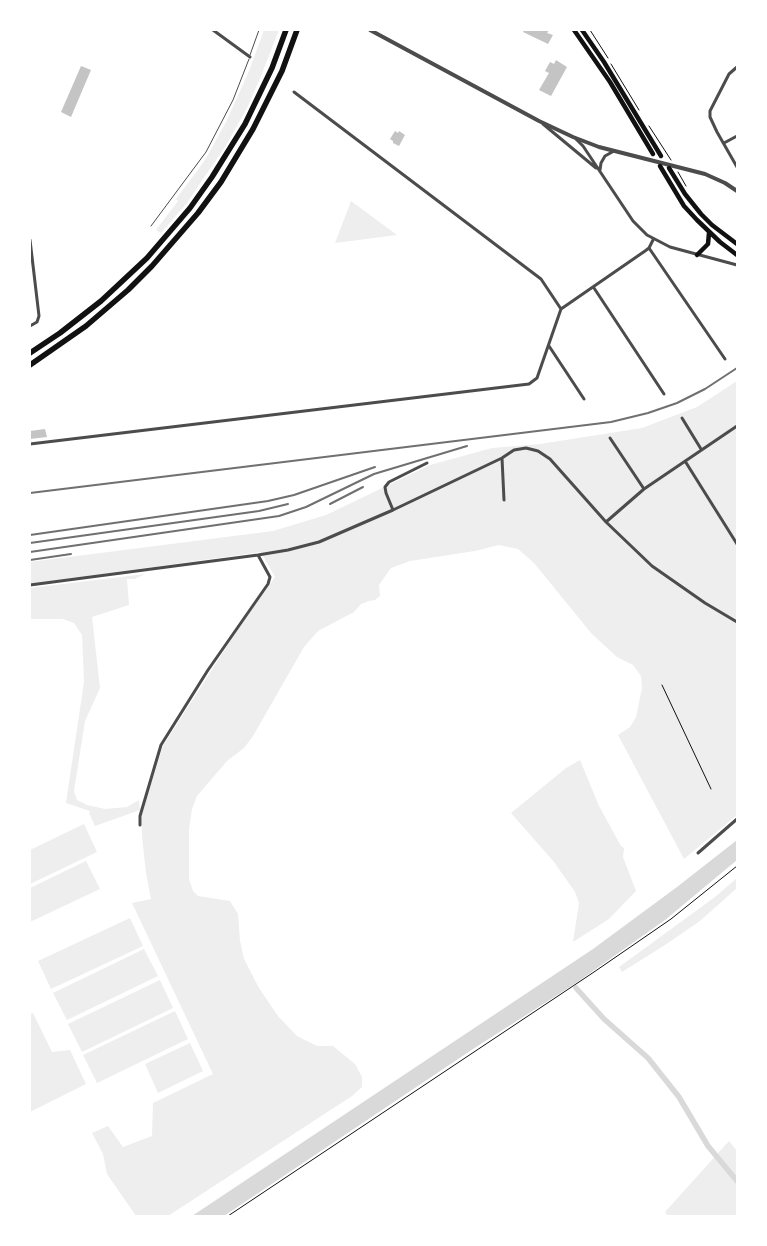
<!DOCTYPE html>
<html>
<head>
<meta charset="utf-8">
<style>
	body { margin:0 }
	#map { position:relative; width:767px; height:1246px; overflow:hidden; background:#fff; font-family:"Crimson Pro",serif }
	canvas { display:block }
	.frame { position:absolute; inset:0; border:31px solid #fff; pointer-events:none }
</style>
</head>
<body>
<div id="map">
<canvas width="767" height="1246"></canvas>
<div class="frame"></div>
</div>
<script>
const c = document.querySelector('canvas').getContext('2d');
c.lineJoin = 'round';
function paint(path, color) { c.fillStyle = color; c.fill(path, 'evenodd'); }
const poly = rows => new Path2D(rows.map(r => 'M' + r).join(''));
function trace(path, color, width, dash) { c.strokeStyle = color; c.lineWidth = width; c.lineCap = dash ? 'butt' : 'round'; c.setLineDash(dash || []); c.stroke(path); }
paint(poly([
	[264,30,279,30,261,76,247,108,225,147,205,176,187,203,161,233,156,230,178,201,176,199,205,160,226,122,249,71],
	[351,201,397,235,335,243],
	[737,381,737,815,684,859,618,735,630,727,636,717,642,688,641,676,633,665,617,657,591,633,534,563,518,549,499,545,475,551,410,561,391,568,379,585,380,596,375,600,369,601,361,604,354,612,318,631,304,647,253,736,244,748,227,761,197,796,192,809,189,829,189,879,193,891,198,896,230,901,238,914,240,941,244,959,259,988,278,1016,297,1036,317,1046,333,1046,355,1064,362,1077,362,1087,352,1096,168,1216,136,1216,107,1174,103,1154,92,1133,108,1126,123,1147,152,1136,153,1103,213,1074,132,903,151,899,146,873,142,836,142,814,163,746,236,632,275,577,261,552,30,584,30,562,273,531,326,515,430,465,492,448,540,444,642,428,697,407],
	[145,574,135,579,127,579,129,605,92,617,100,688,85,721,74,791,77,800,87,805,105,809,127,807,139,800,140,810,95,826,89,813,90,811,66,803,84,682,82,635,74,623,63,619,30,619,30,588],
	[580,760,599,806,621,846,624,848,623,857,636,891,609,919,573,942,579,903,575,892,554,862,511,813,566,768],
	[84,824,97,852,30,884,30,850],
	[86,861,100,889,30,922,30,888],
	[737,878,737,888,700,921,665,945,622,972,619,967,715,897],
	[130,918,143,946,51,989,38,961],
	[144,949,158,976,67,1020,53,993],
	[160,980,173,1008,82,1052,68,1024],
	[175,1011,188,1039,97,1083,83,1055],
	[33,1013,52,1052,70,1050,86,1084,30,1112,30,1014],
	[190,1043,203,1071,158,1093,145,1064],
	[729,1141,737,1151,737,1216,668,1216,665,1212]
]), '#eee');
paint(poly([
	[737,840,737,860,665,920,576,983,473,1049,224,1216,192,1216,593,949,677,887]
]), '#d9d9d9');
trace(poly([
	[576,988,604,1019,648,1058,679,1097,708,1146,737,1181]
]), '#d9d9d9', 5.5);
paint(poly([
	[524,30,549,30,547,33,553,35,548,44,523,32],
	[556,60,567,67,551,96,539,90,549,73,545,71,550,62,554,64],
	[81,66,91,70,71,117,61,112],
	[395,131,398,133,399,131,405,135,399,146,393,143,393,141,390,139],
	[45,429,47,437,30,439,30,431]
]), '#c4c4c4');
trace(poly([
	[590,30,608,58],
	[611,64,639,110],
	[649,126,671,160],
	[678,172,686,186],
	[662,685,711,789],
	[228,1216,594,972,671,919,737,866]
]), '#111', 1);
trace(poly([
	[250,55,259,30],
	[151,226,206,152,233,100,249,59]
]), '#4c4c4c', 1);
trace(poly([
	[213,30,250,57],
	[737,67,729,74,710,111,710,117,717,132,737,167],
	[294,92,541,279,561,309],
	[543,124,596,168],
	[576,139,583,146,633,221,647,235,670,247,737,265],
	[724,143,737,136],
	[600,170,601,163,605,156,614,151],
	[30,240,39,316,37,322,30,326],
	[649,248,725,359],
	[594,288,664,394],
	[561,309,645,251,649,248,653,240],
	[549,346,584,399],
	[682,418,701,449],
	[610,438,644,489],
	[30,444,529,384,537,378,561,309],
	[502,458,504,500],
	[685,461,737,544],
	[393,510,386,493,385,487,389,482,427,463],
	[606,522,644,489,737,426],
	[30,585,258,555,288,550,319,542,393,510,502,458,514,450,526,448,538,451,550,459,606,522,652,566,705,603,737,622],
	[140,825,140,816,161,745,208,670,268,584,270,577,258,555],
	[698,853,737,819]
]), '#4c4c4c', 3);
trace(poly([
	[370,30,539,121,573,137,599,147,705,174,725,183,737,191]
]), '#4c4c4c', 4);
trace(poly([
	[574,30,610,82,653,154],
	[582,30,604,62,661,156],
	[660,166,684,206,697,220,720,242,737,255],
	[669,168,685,194,701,214,712,225,737,244],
	[697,255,708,244,709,233]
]), '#111', 4.5);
trace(poly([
	[30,353,60,333,101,301,147,258,190,208,212,177,245,124,272,68,286,30],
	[30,365,86,326,128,290,152,266,198,213,221,182,253,129,282,71,297,30]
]), '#111', 5.5);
trace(poly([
	[30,493,611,422,648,413,677,403,705,389,737,368],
	[330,504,363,487],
	[30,535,268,501,294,495,375,467],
	[30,543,259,511,288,504],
	[30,552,279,516,306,507,374,474,467,446],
	[30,560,71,554]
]), '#707070', 2);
</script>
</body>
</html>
